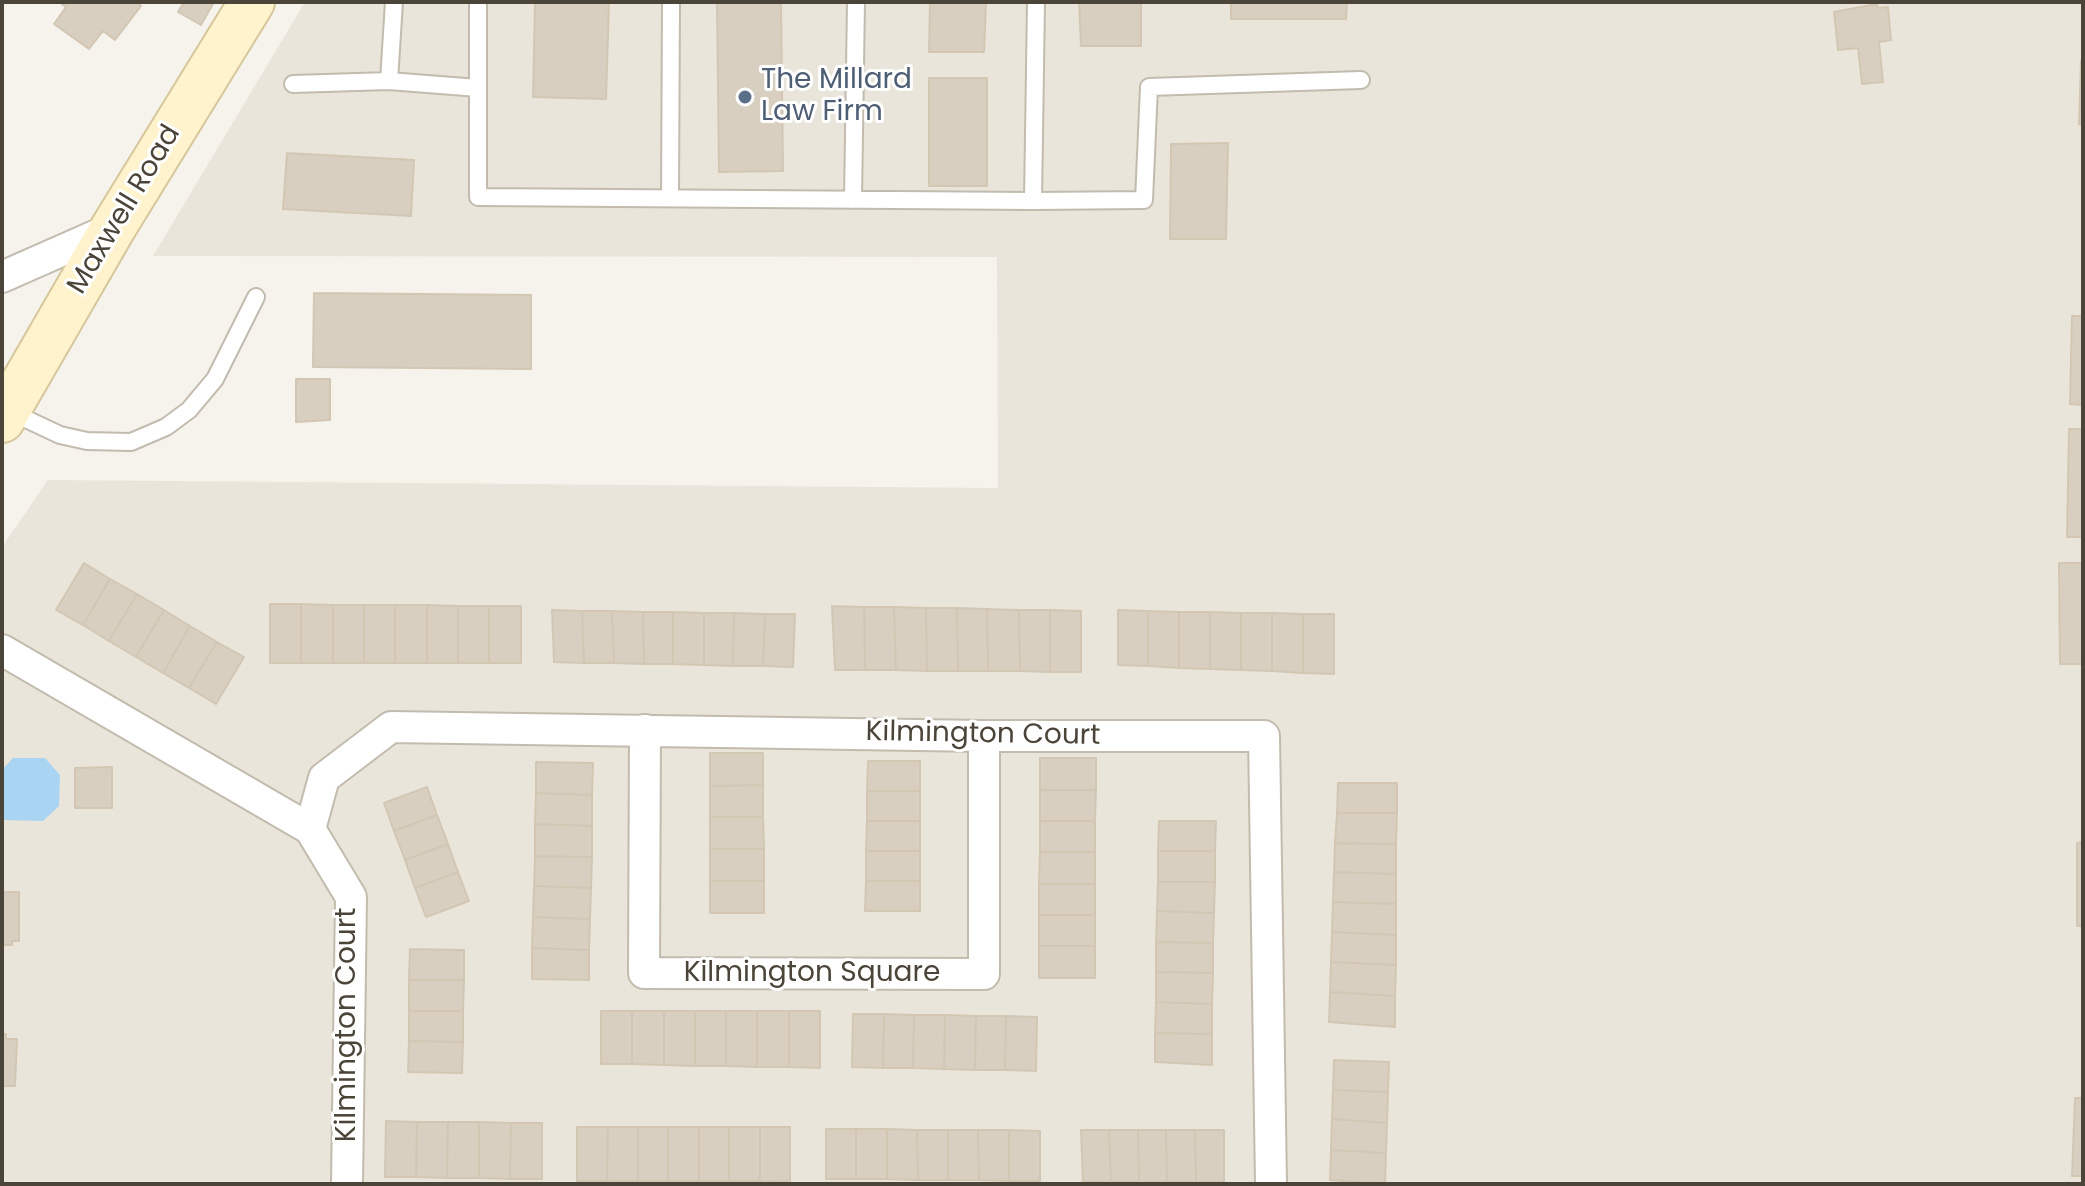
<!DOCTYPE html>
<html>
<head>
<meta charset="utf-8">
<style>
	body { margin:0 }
	#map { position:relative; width:2085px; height:1186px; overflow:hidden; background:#f6f3ec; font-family:Poppins,sans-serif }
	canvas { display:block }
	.frame { position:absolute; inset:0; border:4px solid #4b4439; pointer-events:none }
</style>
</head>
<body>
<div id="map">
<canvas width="2085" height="1186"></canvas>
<div class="frame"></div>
</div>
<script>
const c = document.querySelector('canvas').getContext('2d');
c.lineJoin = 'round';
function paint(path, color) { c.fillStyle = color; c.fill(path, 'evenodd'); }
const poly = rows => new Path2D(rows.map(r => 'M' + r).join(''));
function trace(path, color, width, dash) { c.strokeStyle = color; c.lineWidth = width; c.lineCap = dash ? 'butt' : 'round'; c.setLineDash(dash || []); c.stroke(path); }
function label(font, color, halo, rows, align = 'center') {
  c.font = font + ' Poppins,sans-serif'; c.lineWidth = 6; c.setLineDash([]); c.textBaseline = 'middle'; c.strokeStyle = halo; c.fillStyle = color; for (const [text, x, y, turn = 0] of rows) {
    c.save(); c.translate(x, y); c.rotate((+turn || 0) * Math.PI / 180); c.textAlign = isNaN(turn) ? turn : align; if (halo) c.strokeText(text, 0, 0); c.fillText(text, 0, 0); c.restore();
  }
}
paint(poly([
	[305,2,2083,2,2083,1184,2,1184,2,547,48,480,998,488,997,257,153,256]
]), '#eae5da');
paint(poly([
	[13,758,45,758,60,775,59,806,43,821,2,820,2,770]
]), '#a9d4f2');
const building = poly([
	[59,2,135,2,141,6,115,40,103,31,89,49,54,24,66,7,59,2],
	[184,2,214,2,201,25,178,12,184,2],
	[535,2,609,2,606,99,533,97,535,2],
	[717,2,781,2,783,171,719,172,717,2],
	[930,2,986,2,984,52,929,52,930,2],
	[1079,2,1141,2,1141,46,1081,46,1079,2],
	[1231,2,1347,2,1346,19,1231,19,1231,2],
	[1877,4,1878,8,1888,7,1891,40,1879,42,1883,82,1862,84,1858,48,1838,50,1834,12,1877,4],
	[2081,61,2083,61,2083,124,2079,124,2081,61],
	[929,78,987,78,987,186,929,186,929,78],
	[1228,143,1226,239,1170,239,1171,144,1228,143],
	[287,153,414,160,411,216,283,209,287,153],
	[314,293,531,295,531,369,313,367,314,293],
	[2072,316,2083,316,2083,405,2070,404,2072,316],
	[296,379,330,379,330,420,296,422,296,379],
	[2069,429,2083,429,2083,537,2067,537,2069,429],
	[84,563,110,579,83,625,56,610,84,563],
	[2059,563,2083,563,2083,664,2060,664,2059,563],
	[110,579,137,594,109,641,83,625,110,579],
	[137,594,164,610,136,657,109,641,137,594],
	[270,604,301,604,301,663,270,663,270,604],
	[301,604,333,605,333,663,301,663,301,604],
	[333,605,364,605,364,663,333,663,333,605],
	[364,605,395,605,395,663,364,663,364,605],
	[395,605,427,605,427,663,395,663,395,605],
	[427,605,458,606,458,663,427,663,427,605],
	[458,606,489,606,489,663,458,663,458,606],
	[489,606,521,606,521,663,489,663,489,606],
	[832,606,864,607,865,670,835,670,832,606],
	[864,607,894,607,896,670,865,670,864,607],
	[894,607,926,608,927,671,896,670,894,607],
	[926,608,957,608,958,671,927,671,926,608],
	[957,608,987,609,988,671,958,671,957,608],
	[987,609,1019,610,1020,671,988,671,987,609],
	[164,610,190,626,163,673,136,657,164,610],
	[552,610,582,611,584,663,554,662,552,610],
	[1019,610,1050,610,1050,672,1020,671,1019,610],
	[1050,610,1081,611,1081,672,1050,672,1050,610],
	[1118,610,1148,611,1148,666,1118,665,1118,610],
	[582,611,612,611,614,663,584,663,582,611],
	[612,611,643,612,644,664,614,663,612,611],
	[1148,611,1179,612,1179,668,1148,666,1148,611],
	[643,612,673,612,673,664,644,664,643,612],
	[673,612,704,613,704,665,673,664,673,612],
	[1179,612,1210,612,1210,669,1179,668,1179,612],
	[1210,612,1241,613,1241,670,1210,669,1210,612],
	[704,613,734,613,733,666,704,665,704,613],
	[734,613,765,614,763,666,733,666,734,613],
	[1241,613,1272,613,1272,671,1241,670,1241,613],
	[1272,613,1303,614,1303,673,1272,671,1272,613],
	[765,614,795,614,793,667,763,666,765,614],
	[1303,614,1334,614,1334,674,1303,673,1303,614],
	[190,626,217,642,189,688,163,673,190,626],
	[217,642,244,657,216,704,189,688,217,642],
	[710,753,763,753,763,785,710,786,710,753],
	[1040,758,1096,758,1096,790,1040,790,1040,758],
	[868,761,920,761,920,791,867,791,868,761],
	[536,762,593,763,592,795,536,793,536,762],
	[112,767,112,808,75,808,75,768,112,767],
	[1338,783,1397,783,1397,813,1337,813,1338,783],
	[763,785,763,817,710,817,710,786,763,785],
	[427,787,437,815,394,831,384,803,427,787],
	[1040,790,1096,790,1095,821,1040,821,1040,790],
	[867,791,920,791,920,821,867,821,867,791],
	[536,793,592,795,592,826,535,824,536,793],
	[1337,813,1397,813,1396,844,1335,843,1337,813],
	[437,815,448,844,405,860,394,831,437,815],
	[710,817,763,817,764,849,710,849,710,817],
	[867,821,920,821,920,851,866,851,867,821],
	[1040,821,1095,821,1095,852,1040,852,1040,821],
	[1159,821,1216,821,1215,851,1158,851,1159,821],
	[535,824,592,826,592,857,535,856,535,824],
	[2083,842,2083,926,2077,926,2077,843,2083,842],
	[1335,843,1396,844,1396,874,1334,872,1335,843],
	[448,844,458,872,415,888,405,860,448,844],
	[710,849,764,849,764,881,710,881,710,849],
	[866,851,920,851,920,881,866,881,866,851],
	[1158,851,1215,851,1215,882,1158,882,1158,851],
	[1040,852,1095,852,1095,884,1039,884,1040,852],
	[535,856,592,857,591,888,534,886,535,856],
	[458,872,469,901,426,917,415,888,458,872],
	[1334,872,1396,874,1396,904,1333,902,1334,872],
	[710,881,764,881,764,913,710,913,710,881],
	[866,881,920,881,920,911,865,911,866,881],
	[1158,882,1215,882,1214,913,1157,911,1158,882],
	[1039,884,1095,884,1095,915,1039,915,1039,884],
	[534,886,591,888,590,919,533,917,534,886],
	[2,892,19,892,19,941,12,941,12,945,2,945,2,892],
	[1333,902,1396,904,1396,935,1332,932,1333,902],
	[1157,911,1214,913,1213,943,1156,942,1157,911],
	[1039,915,1095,915,1095,946,1039,946,1039,915],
	[533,917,590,919,589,950,532,948,533,917],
	[1332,932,1396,935,1396,965,1331,962,1332,932],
	[1156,942,1213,943,1213,973,1156,972,1156,942],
	[1039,946,1095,946,1095,978,1039,978,1039,946],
	[532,948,589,950,589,980,532,979,532,948],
	[410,949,464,950,464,980,409,980,410,949],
	[1331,962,1396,965,1395,996,1330,992,1331,962],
	[1156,972,1213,973,1212,1004,1156,1002,1156,972],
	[409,980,464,980,463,1011,409,1011,409,980],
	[1330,992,1395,996,1395,1027,1329,1022,1330,992],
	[1156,1002,1212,1004,1212,1034,1155,1033,1156,1002],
	[409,1011,463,1011,463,1042,409,1041,409,1011],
	[601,1011,632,1011,632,1064,601,1064,601,1011],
	[632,1011,664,1011,664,1065,632,1064,632,1011],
	[664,1011,695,1011,695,1066,664,1065,664,1011],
	[695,1011,726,1011,726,1066,695,1066,695,1011],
	[726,1011,757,1011,757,1067,726,1066,726,1011],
	[757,1011,789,1011,789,1067,757,1067,757,1011],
	[789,1011,820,1011,820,1068,789,1067,789,1011],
	[853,1014,884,1014,883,1068,852,1067,853,1014],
	[884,1014,914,1015,913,1068,883,1068,884,1014],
	[914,1015,945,1015,944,1069,913,1068,914,1015],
	[945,1015,976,1016,975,1070,944,1069,945,1015],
	[976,1016,1006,1016,1005,1070,975,1070,976,1016],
	[1006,1016,1037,1017,1036,1071,1005,1070,1006,1016],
	[1155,1033,1212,1034,1212,1065,1155,1062,1155,1033],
	[2,1034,6,1034,6,1039,17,1039,15,1086,2,1086,2,1034],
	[409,1041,463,1042,462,1073,408,1072,409,1041],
	[1334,1060,1389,1062,1388,1092,1333,1090,1334,1060],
	[1333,1090,1388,1092,1387,1123,1332,1119,1333,1090],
	[2075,1098,2083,1098,2083,1176,2072,1176,2075,1098],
	[1332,1119,1387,1123,1386,1153,1331,1150,1332,1119],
	[386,1121,417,1122,416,1177,385,1177,386,1121],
	[417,1122,448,1122,447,1178,416,1177,417,1122],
	[448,1122,479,1122,479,1178,447,1178,448,1122],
	[479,1122,511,1123,510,1179,479,1178,479,1122],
	[511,1123,542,1123,542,1179,510,1179,511,1123],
	[577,1127,608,1127,607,1181,577,1181,577,1127],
	[608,1127,638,1127,638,1181,607,1181,608,1127],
	[638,1127,668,1127,668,1181,638,1181,638,1127],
	[668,1127,699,1127,699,1181,668,1181,668,1127],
	[699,1127,729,1127,729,1181,699,1181,699,1127],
	[729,1127,760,1127,760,1181,729,1181,729,1127],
	[760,1127,790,1127,790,1182,760,1181,760,1127],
	[826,1129,856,1129,856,1179,826,1179,826,1129],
	[856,1129,887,1129,887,1179,856,1179,856,1129],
	[887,1129,917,1130,918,1180,887,1179,887,1129],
	[917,1130,948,1130,948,1180,918,1180,917,1130],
	[948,1130,978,1130,979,1180,948,1180,948,1130],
	[978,1130,1009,1130,1009,1181,979,1180,978,1130],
	[1009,1130,1040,1131,1040,1181,1009,1181,1009,1130],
	[1081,1130,1109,1130,1111,1182,1083,1182,1081,1130],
	[1109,1130,1138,1130,1139,1182,1111,1182,1109,1130],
	[1138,1130,1166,1130,1167,1182,1139,1182,1138,1130],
	[1166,1130,1195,1130,1196,1182,1167,1182,1166,1130],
	[1195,1130,1224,1130,1224,1182,1196,1182,1195,1130],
	[1331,1150,1386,1153,1385,1184,1330,1180,1331,1150]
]);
paint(building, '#d8cfc1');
trace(building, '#d3c7b4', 2);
const lane = poly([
	[478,2,478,197,1033,201],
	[1036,2,1033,201,1144,200,1149,87,1361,80],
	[389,81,478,88],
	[293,84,389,81,394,2],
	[670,198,671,2],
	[853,200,856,2],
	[9,411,60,435,87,441,131,442,166,427,189,410,215,379,256,297]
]);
const street = poly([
	[2,277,113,228],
	[2,650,310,829,324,778,391,727,984,736,1264,736,1271,1184],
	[645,730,644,973,984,974,984,736],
	[310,829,351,897,347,1184]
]);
const secondary = poly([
	[2,420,113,228,252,2]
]);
trace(lane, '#c2bbae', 20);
trace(street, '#c2bbae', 34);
trace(secondary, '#d6c79b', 48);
trace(lane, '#fff', 16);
trace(street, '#fff', 30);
trace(secondary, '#fff3cd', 44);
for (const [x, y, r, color] of [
	[745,97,8,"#5c6f8a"]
]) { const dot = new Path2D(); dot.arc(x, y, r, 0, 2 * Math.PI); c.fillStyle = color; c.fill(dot); trace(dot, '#fff', 3); }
label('28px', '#4e5e75', '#fff', [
	["The Millard",761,81],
	["Law Firm",761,113]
], 'left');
label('28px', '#4b4439', '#fff', [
	["Maxwell Road",125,210,-59],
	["Kilmington Court",983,735,1],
	["Kilmington Square",812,974],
	["Kilmington Court",348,1025,-90]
]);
</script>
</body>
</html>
